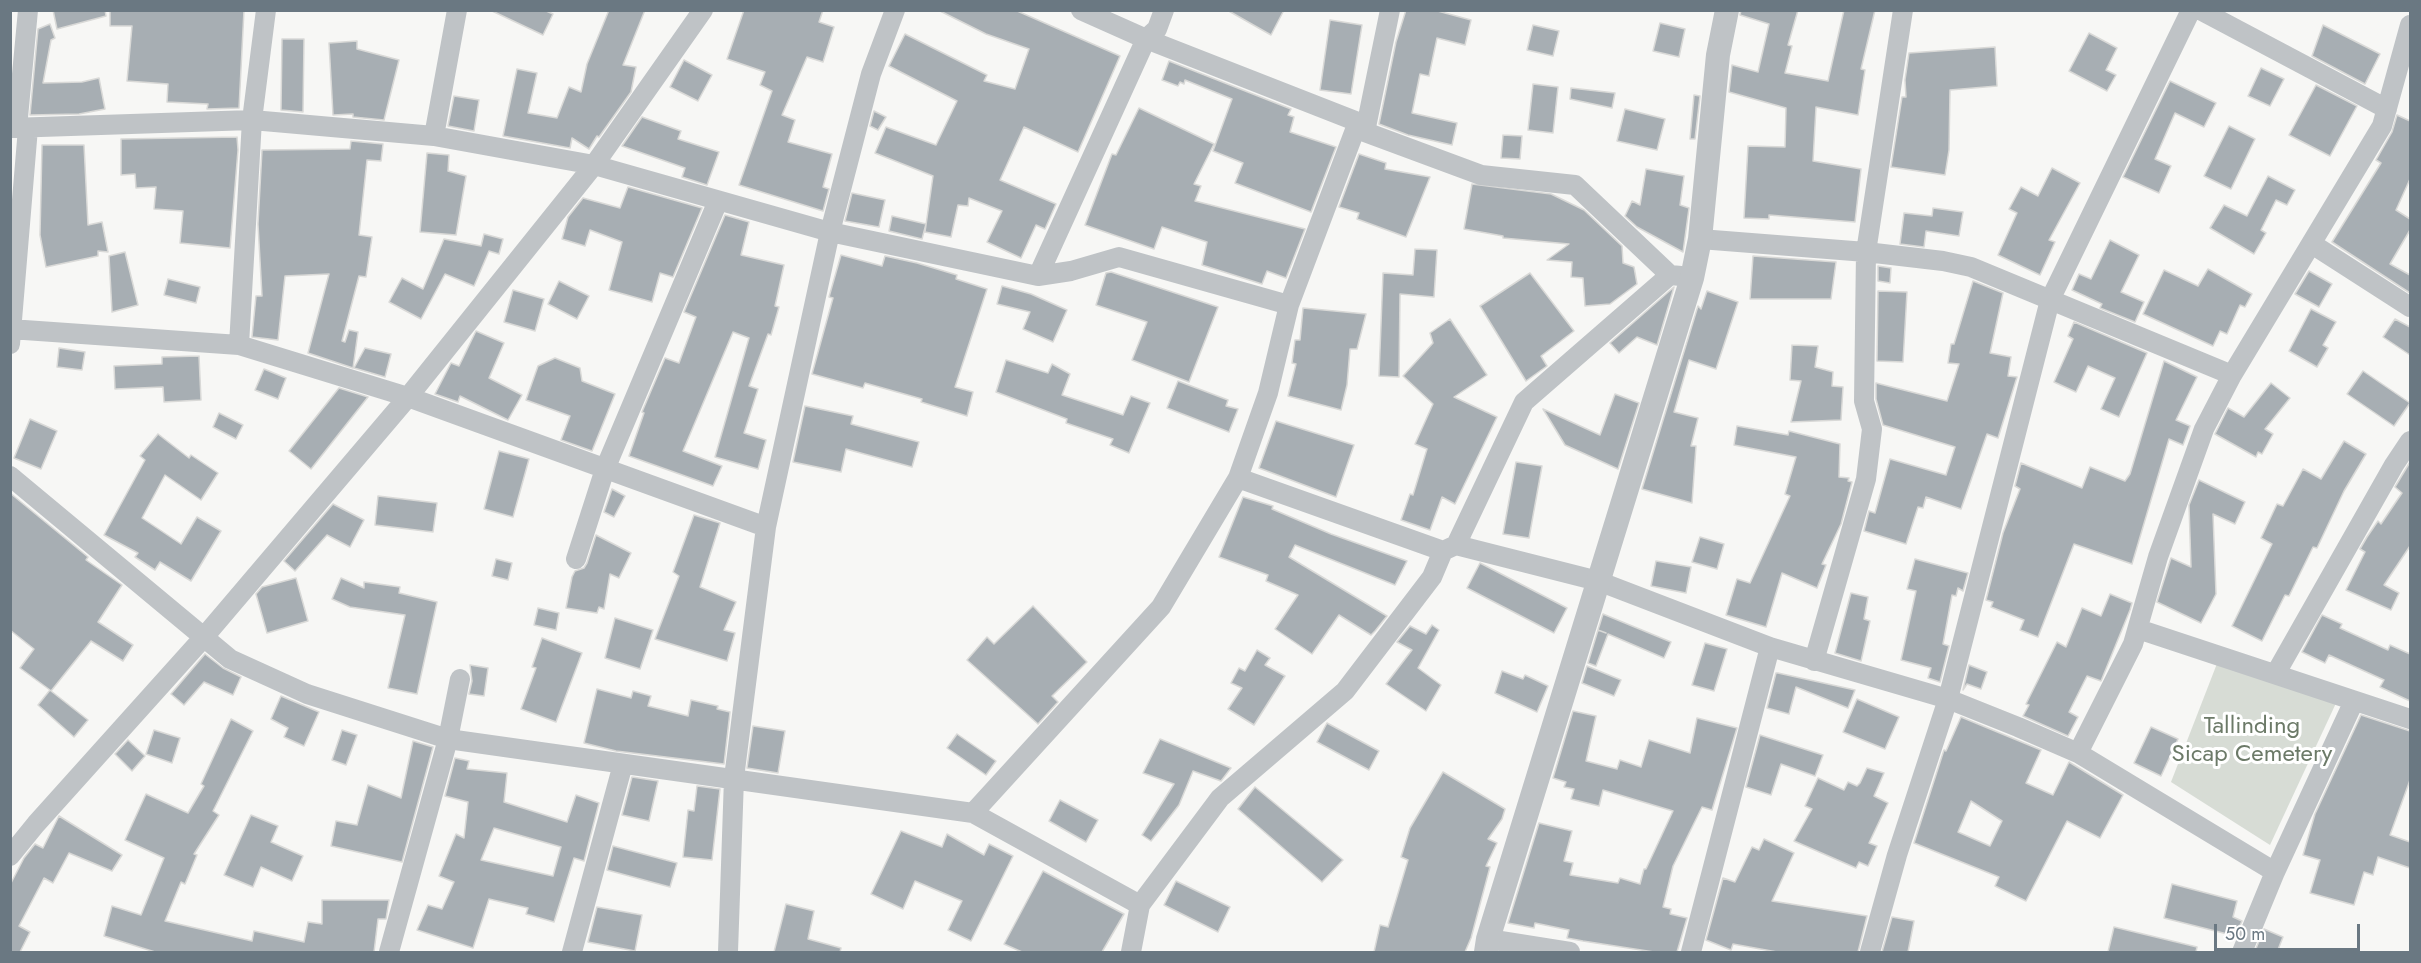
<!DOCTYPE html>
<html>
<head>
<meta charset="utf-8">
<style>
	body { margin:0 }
	#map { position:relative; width:2421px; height:963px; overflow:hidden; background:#f7f7f5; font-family:Jost,sans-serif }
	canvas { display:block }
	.frame { position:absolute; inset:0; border:12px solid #6a7882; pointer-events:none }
	.scale { position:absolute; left:2214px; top:924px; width:146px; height:27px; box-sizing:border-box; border:3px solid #6a7882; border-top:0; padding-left:8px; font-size:18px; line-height:21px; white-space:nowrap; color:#6a7882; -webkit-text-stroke:4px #fff; paint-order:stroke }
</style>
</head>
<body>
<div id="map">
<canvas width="2421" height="963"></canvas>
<div class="frame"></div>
<div class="scale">50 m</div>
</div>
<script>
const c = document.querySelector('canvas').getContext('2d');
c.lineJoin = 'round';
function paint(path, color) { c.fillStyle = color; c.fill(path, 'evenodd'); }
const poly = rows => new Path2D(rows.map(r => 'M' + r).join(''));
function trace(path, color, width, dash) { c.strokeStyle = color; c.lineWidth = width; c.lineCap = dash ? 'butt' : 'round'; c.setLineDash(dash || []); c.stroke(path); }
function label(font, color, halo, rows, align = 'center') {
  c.font = font + ' Jost,sans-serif'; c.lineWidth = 6; c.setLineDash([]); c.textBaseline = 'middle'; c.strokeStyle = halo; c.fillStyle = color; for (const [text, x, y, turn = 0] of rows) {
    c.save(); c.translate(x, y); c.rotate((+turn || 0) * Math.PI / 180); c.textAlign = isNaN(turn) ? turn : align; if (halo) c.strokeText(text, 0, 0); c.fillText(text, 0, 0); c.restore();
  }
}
paint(poly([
	[2218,661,2337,701,2270,845,2171,782]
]), '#d7dcd5');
const building = poly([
	[53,10,105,10,106,16,57,29,53,10],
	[110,10,244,10,239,108,207,109,208,104,167,102,168,84,127,81,132,26,110,26,110,10],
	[490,10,544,10,553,14,543,35,490,10],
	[609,10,645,10,623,65,636,67,631,92,599,137,597,136,589,149,572,138,570,148,503,136,517,69,537,73,528,113,557,118,569,87,581,92,587,64,609,10],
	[744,10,823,10,819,22,834,27,823,62,807,57,782,115,795,120,788,142,832,154,823,187,829,189,823,211,739,185,772,91,760,85,765,72,727,59,744,10],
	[938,10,1015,10,1120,56,1078,152,1024,127,1000,180,1056,204,1045,229,1036,225,1021,258,987,242,1002,211,969,198,968,206,958,205,951,237,925,232,933,176,875,153,886,127,936,145,957,101,889,66,905,34,987,75,984,81,1015,89,1029,49,986,34,938,10],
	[1227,10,1284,10,1271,35,1227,10],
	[1406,10,1434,10,1471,20,1465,45,1437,38,1429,76,1420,74,1412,113,1457,123,1452,145,1408,135,1379,124,1396,42,1406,10],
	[1741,10,1798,10,1788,45,1792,46,1785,73,1828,81,1844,10,1875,10,1861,69,1865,70,1858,115,1816,107,1813,161,1861,169,1855,222,1769,215,1769,219,1744,218,1748,146,1785,147,1786,108,1729,92,1732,65,1758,72,1769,24,1740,15,1741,10],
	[1330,20,1362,25,1351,94,1320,90,1330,20],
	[1660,23,1685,29,1679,57,1653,51,1660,23],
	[50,24,55,38,51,40,43,83,82,82,99,78,105,109,79,114,30,115,38,29,50,24],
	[1533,25,1559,31,1553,56,1527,50,1533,25],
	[2323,25,2380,54,2365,84,2312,56,2323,25],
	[2089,33,2117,48,2106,70,2116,75,2107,91,2069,71,2089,33],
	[282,39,304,39,303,112,281,110,282,39],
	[357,41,357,49,399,60,384,120,353,117,353,114,333,115,329,43,357,41],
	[1995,47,1997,86,1950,90,1949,150,1945,175,1891,167,1902,97,1906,97,1905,80,1909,53,1995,47],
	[684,60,712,75,698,101,670,87,684,60],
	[1169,61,1291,109,1288,115,1294,117,1290,132,1336,147,1311,212,1235,183,1243,163,1213,151,1232,99,1185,80,1184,84,1180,82,1178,86,1162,80,1169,61],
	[2261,68,2284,79,2270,106,2248,96,2261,68],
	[2170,81,2216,103,2204,127,2175,113,2155,159,2171,166,2159,193,2123,177,2170,81],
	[1533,84,1558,87,1553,133,1528,130,1533,84],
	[2316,85,2357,106,2330,156,2289,135,2316,85],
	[1571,88,1615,93,1612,108,1570,99,1571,88],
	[1694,95,1700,96,1695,139,1690,139,1694,95],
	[454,96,479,100,474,131,448,126,454,96],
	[1139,108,1214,144,1194,184,1201,186,1195,201,1305,229,1286,278,1267,271,1262,284,1202,265,1207,242,1162,227,1154,249,1085,225,1112,154,1116,155,1139,108],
	[1625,109,1665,119,1657,150,1617,141,1625,109],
	[874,111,886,117,878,130,870,126,874,111],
	[2397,115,2410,121,2410,179,2396,210,2410,219,2410,230,2390,264,2410,275,2410,293,2332,242,2381,163,2376,160,2392,132,2397,115],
	[642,117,681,131,678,139,719,152,707,185,682,177,685,168,622,146,642,117],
	[2229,126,2255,139,2231,189,2204,176,2229,126],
	[1503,135,1522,136,1520,159,1501,158,1503,135],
	[237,137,238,150,230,248,180,243,183,211,154,209,156,187,136,188,135,174,121,175,121,139,237,137],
	[351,141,383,144,381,161,367,160,359,235,372,237,366,277,359,276,342,341,345,342,349,330,358,332,353,368,308,353,329,274,285,276,278,340,252,337,256,296,262,296,258,224,262,150,350,149,351,141],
	[42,145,84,145,88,225,102,222,108,252,98,251,98,256,46,267,40,235,42,145],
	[427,153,449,155,448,171,466,176,456,235,420,232,427,153],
	[1359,154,1386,163,1385,169,1430,177,1406,237,1357,219,1359,213,1339,207,1359,154],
	[2052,168,2080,183,2049,240,2055,242,2040,275,1998,255,2017,213,2009,209,2021,187,2038,196,2052,168],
	[1646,169,1684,176,1680,205,1689,208,1683,252,1637,227,1625,216,1632,201,1640,205,1646,169],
	[2268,176,2295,190,2287,205,2276,200,2261,230,2266,233,2254,254,2210,228,2224,205,2247,216,2268,176],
	[1472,184,1551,194,1584,210,1622,246,1623,263,1634,267,1637,284,1610,304,1585,306,1583,278,1571,277,1572,262,1547,260,1569,244,1503,238,1503,236,1464,229,1472,184],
	[628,187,702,208,673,277,660,273,652,302,609,290,622,242,590,230,585,246,562,239,568,217,583,198,620,208,628,187],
	[852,193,885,200,879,227,845,221,852,193],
	[1933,208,1963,212,1959,236,1926,231,1924,247,1900,244,1904,213,1932,216,1933,208],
	[725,215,749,222,741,255,784,265,775,306,779,307,771,335,768,334,749,386,758,389,744,433,766,440,758,469,715,457,749,338,733,332,683,451,722,466,713,486,629,456,644,413,642,412,665,358,679,363,696,317,684,312,725,215],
	[892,216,926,224,922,239,889,231,892,216],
	[484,234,503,239,499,254,489,251,474,286,445,274,421,319,389,302,402,278,423,289,444,239,481,246,484,234],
	[2110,240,2139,255,2121,292,2144,302,2135,322,2100,308,2102,304,2072,290,2079,274,2091,279,2110,240],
	[1415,249,1437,250,1434,297,1400,294,1399,377,1379,376,1383,273,1413,275,1415,249],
	[125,252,138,305,112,312,109,256,125,252],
	[841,255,882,266,885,256,917,263,957,275,956,279,987,289,955,387,973,392,967,416,921,402,922,399,865,383,863,388,812,374,833,298,829,297,841,255],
	[1753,256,1836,262,1831,299,1750,299,1753,256],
	[1878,266,1891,268,1890,283,1878,281,1878,266],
	[2208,269,2252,294,2245,307,2240,305,2227,334,2220,331,2213,346,2143,314,2164,270,2198,286,2208,269],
	[2309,271,2332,284,2319,307,2295,294,2309,271],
	[1111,272,1218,307,1189,382,1132,360,1147,322,1096,305,1106,273,1111,272],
	[1530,273,1574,331,1541,356,1547,366,1526,381,1480,306,1530,273],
	[168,279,200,287,196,303,164,295,168,279],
	[559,281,589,296,577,319,548,304,559,281],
	[1973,281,2003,293,1990,353,2011,357,2008,376,2017,377,1998,438,1987,434,1961,509,1926,497,1923,508,1918,507,1906,544,1864,531,1869,511,1875,513,1890,459,1946,475,1955,447,1883,425,1876,399,1876,383,1947,401,1959,364,1948,363,1951,344,1954,344,1973,281],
	[1002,286,1031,294,1067,310,1053,342,1023,329,1030,312,997,304,1002,286],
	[1674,287,1657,345,1637,337,1619,353,1610,343,1674,287],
	[513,290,544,299,535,331,504,322,513,290],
	[1707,291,1738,302,1716,369,1689,360,1674,412,1698,418,1691,446,1696,446,1692,503,1642,489,1698,306,1701,309,1707,291],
	[1878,291,1907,292,1903,362,1877,361,1878,291],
	[1303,308,1366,314,1357,349,1350,349,1347,385,1341,410,1288,396,1296,364,1292,363,1295,340,1300,340,1303,308],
	[2311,309,2336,322,2323,345,2328,348,2317,367,2289,351,2311,309],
	[1450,319,1487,375,1454,397,1497,417,1455,504,1442,497,1430,530,1401,520,1410,494,1413,495,1427,449,1415,444,1433,404,1403,376,1433,343,1430,333,1450,319],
	[2395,319,2410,327,2410,355,2383,337,2395,319],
	[2074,322,2147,353,2119,417,2101,409,2115,378,2088,366,2076,392,2054,382,2073,339,2068,336,2074,322],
	[476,331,504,343,489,378,522,395,508,420,460,396,458,402,435,394,451,363,459,366,476,331],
	[1792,345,1818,346,1815,367,1833,372,1832,386,1843,387,1841,420,1791,422,1801,381,1790,380,1792,345],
	[59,348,85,352,82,370,57,367,59,348],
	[365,348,391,354,385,377,354,368,365,348],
	[199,356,201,400,164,402,163,387,115,389,114,366,162,364,162,357,199,356],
	[555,358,580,368,582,381,615,394,592,451,561,440,570,416,526,400,538,366,555,358],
	[1006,360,1048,373,1052,364,1070,374,1062,395,1123,415,1131,396,1150,403,1129,453,1110,445,1113,439,1066,423,1067,419,996,392,1006,360],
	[2164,361,2197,377,2176,420,2190,426,2183,445,2169,439,2132,564,2074,544,2038,637,2020,630,2024,620,1991,607,1993,602,1986,600,2003,533,2020,489,2015,486,2021,463,2082,488,2090,467,2125,481,2130,474,2164,361],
	[264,369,286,378,278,399,255,390,264,369],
	[2363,371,2410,403,2394,426,2347,394,2363,371],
	[1178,381,1228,400,1226,406,1238,409,1229,432,1167,408,1178,381],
	[2271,383,2290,398,2265,429,2273,434,2262,454,2258,452,2256,457,2215,434,2228,408,2244,417,2271,383],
	[339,388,368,397,311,469,289,451,339,388],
	[1615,394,1639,403,1618,469,1565,445,1543,409,1600,435,1615,394],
	[805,406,853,416,851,424,919,442,912,467,846,449,841,472,793,462,805,406],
	[219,413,243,425,236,439,213,427,219,413],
	[30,419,57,431,41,469,14,458,30,419],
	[1276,421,1354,445,1336,497,1259,468,1276,421],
	[1737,426,1788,435,1789,431,1840,444,1839,477,1849,478,1848,481,1852,482,1841,524,1822,564,1826,565,1817,588,1782,573,1766,627,1726,615,1737,579,1750,583,1790,496,1785,494,1796,457,1734,445,1737,426],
	[158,434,189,458,191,455,218,473,201,500,165,475,142,518,181,544,197,517,221,531,191,581,160,562,155,570,135,557,138,553,104,535,145,460,140,456,158,434],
	[2344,441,2366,454,2344,491,2317,548,2313,547,2289,596,2285,595,2262,641,2232,626,2272,544,2261,538,2277,504,2283,506,2303,469,2321,479,2344,441],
	[499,451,529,459,513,517,484,509,499,451],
	[1516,462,1542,466,1529,538,1503,534,1516,462],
	[2410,462,2410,546,2384,585,2399,593,2391,610,2346,590,2365,552,2360,549,2367,537,2378,521,2381,524,2402,493,2395,487,2410,462],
	[2199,480,2245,502,2235,524,2213,514,2216,594,2201,623,2157,602,2171,558,2191,567,2189,505,2199,480],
	[612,489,625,496,614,517,604,512,612,489],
	[10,493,88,557,86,560,122,585,98,622,133,645,123,661,91,641,51,691,88,720,74,737,38,705,50,690,20,668,34,649,10,630,10,493],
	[378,496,437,503,433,532,375,525,378,496],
	[1243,497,1273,506,1272,509,1331,534,1407,561,1395,585,1295,545,1289,557,1387,616,1375,631,1371,635,1339,615,1312,654,1275,629,1298,595,1266,581,1268,575,1219,557,1243,497],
	[333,504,364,520,350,547,327,535,295,571,284,561,333,504],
	[694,515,720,523,700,587,736,602,724,630,735,633,727,661,655,639,679,576,673,572,694,515],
	[596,535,631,553,619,578,610,574,604,609,599,607,597,613,566,608,572,577,575,571,584,568,587,563,596,535],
	[1700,537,1724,544,1717,569,1692,562,1700,537],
	[496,559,512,563,508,580,492,576,496,559],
	[1915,559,1968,573,1963,591,1958,588,1956,596,1952,595,1943,644,1949,646,1940,682,1928,678,1931,668,1901,660,1916,591,1907,589,1915,559],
	[1656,561,1691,567,1686,593,1651,586,1656,561],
	[1480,563,1567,608,1554,633,1467,588,1480,563],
	[296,578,308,621,267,633,256,594,262,587,296,578],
	[341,578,364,588,364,582,400,587,399,593,437,602,417,694,388,688,405,615,350,607,332,599,341,578],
	[1851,593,1868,597,1864,619,1870,621,1861,661,1835,653,1851,593],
	[2110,594,2132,603,2130,610,2101,681,2087,676,2069,712,2078,717,2068,736,2023,716,2029,705,2026,704,2057,642,2066,647,2082,608,2101,616,2110,594],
	[1033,606,1087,662,1052,696,1058,702,1038,724,967,660,987,637,994,644,1033,606],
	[538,608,559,613,556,630,534,625,538,608],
	[1603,614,1671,642,1664,658,1608,634,1596,666,1588,663,1598,630,1606,633,1598,630,1603,614],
	[2322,615,2342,624,2340,628,2388,650,2390,645,2410,654,2410,701,2380,687,2384,680,2329,655,2325,663,2302,652,2322,615],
	[615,618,653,630,640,669,605,658,615,618],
	[1432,625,1439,630,1418,668,1441,685,1426,711,1386,684,1412,650,1397,642,1410,626,1426,634,1432,625],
	[542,638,582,653,556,722,521,709,536,668,532,667,542,638],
	[1705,643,1727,649,1714,691,1692,685,1705,643],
	[1257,650,1270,658,1265,665,1285,676,1254,725,1228,709,1242,688,1231,683,1239,668,1245,671,1257,650],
	[205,654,223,668,241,677,233,695,204,682,184,705,171,694,205,654],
	[470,665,488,668,484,696,469,694,472,681,470,665],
	[1969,665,1987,672,1981,689,1967,684,1963,690,1969,665],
	[1587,666,1621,680,1614,696,1582,683,1587,666],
	[1502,671,1523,679,1525,675,1548,686,1537,712,1495,693,1502,671],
	[1776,673,1778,673,1855,690,1848,708,1796,687,1789,714,1767,708,1776,673],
	[597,689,631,698,633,691,651,696,648,706,688,716,691,700,718,706,717,709,730,712,724,764,616,751,584,743,597,689],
	[281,696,319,712,304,746,284,737,288,728,271,719,281,696],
	[1857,699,1899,717,1885,749,1843,732,1857,699],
	[1573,711,1596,716,1586,761,1617,769,1620,760,1641,767,1649,740,1690,753,1697,718,1737,728,1712,810,1702,807,1673,866,1663,907,1671,909,1670,914,1687,918,1677,952,1654,952,1583,941,1567,938,1569,930,1535,923,1534,928,1508,923,1539,823,1572,831,1564,861,1573,863,1570,875,1618,883,1620,878,1640,884,1644,869,1646,869,1673,811,1603,790,1599,806,1571,799,1574,789,1564,787,1566,782,1553,778,1573,711],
	[2361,715,2410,731,2410,780,2390,835,2410,842,2410,868,2378,857,2373,875,2364,872,2354,905,2310,893,2320,860,2303,855,2315,814,2361,715],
	[1961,717,2041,750,2026,783,2053,795,2069,762,2123,795,2100,838,2067,821,2026,901,1995,886,1999,877,1914,843,1944,750,1946,751,1961,717],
	[1971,801,2002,821,1990,846,1958,832,1971,801],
	[231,719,253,731,213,811,219,815,194,854,197,855,185,884,181,882,165,921,252,941,254,931,304,942,308,922,322,924,322,900,389,900,386,919,378,919,374,952,155,952,104,936,112,906,141,915,164,858,125,840,146,794,188,813,204,786,201,784,231,719],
	[1327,723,1379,751,1369,770,1317,742,1327,723],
	[753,726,785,731,778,773,747,768,753,726],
	[2151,727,2178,739,2161,776,2134,763,2151,727],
	[154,730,180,738,172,763,146,754,154,730],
	[342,730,357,735,346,765,332,760,342,730],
	[957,734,996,761,986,775,947,748,957,734],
	[1760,735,1823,755,1815,776,1781,764,1771,795,1746,787,1760,735],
	[1160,739,1231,768,1221,781,1193,771,1179,805,1151,841,1142,835,1174,784,1143,773,1160,739],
	[128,740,145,756,132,771,115,754,128,740],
	[413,741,433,747,402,862,331,846,336,821,357,825,368,785,401,798,413,741],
	[455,758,469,761,467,769,507,773,504,802,567,822,576,795,599,803,584,861,574,858,554,922,526,914,528,908,489,899,473,948,417,930,428,905,442,909,454,882,439,876,456,834,464,838,468,802,445,796,455,758],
	[494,828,561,847,553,876,481,860,494,828],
	[1867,768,1884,773,1874,796,1888,803,1869,843,1877,846,1868,866,1859,862,1856,868,1794,841,1812,809,1805,806,1818,778,1844,790,1848,782,1857,786,1860,783,1867,768],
	[1443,772,1505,809,1502,819,1488,839,1497,843,1486,866,1490,867,1471,938,1465,952,1374,952,1380,925,1388,927,1408,860,1401,857,1410,828,1443,772],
	[632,777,658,781,649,821,622,815,632,777],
	[697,786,720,789,712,860,683,857,688,810,694,811,697,786],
	[1255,787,1343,860,1322,882,1238,809,1255,787],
	[1060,800,1098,820,1086,842,1049,821,1060,800],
	[251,815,278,826,271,842,303,856,292,881,261,867,253,887,224,875,251,815],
	[59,816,122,855,112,871,69,853,53,883,44,878,19,926,30,932,20,952,10,952,10,885,24,858,35,844,43,848,59,816],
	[901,831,942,847,947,834,984,855,989,844,1013,856,971,941,948,930,962,901,915,881,903,909,871,894,901,831],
	[1764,839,1794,853,1772,901,1867,916,1858,952,1777,952,1733,944,1731,950,1706,940,1723,878,1735,882,1752,847,1759,850,1764,839],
	[613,846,677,863,670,887,607,870,613,846],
	[1043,871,1124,914,1102,952,1022,952,1004,944,1043,871],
	[1176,881,1230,907,1218,932,1164,905,1176,881],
	[2172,884,2237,901,2233,917,2242,921,2235,936,2164,918,2172,884],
	[786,904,814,911,808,939,841,948,840,952,774,952,786,904],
	[597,907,642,915,635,951,588,942,597,907],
	[1892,917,1914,921,1908,952,1882,952,1892,917],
	[2114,927,2197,947,2196,952,2108,952,2114,927],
	[2264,929,2283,937,2277,952,2255,951,2264,929]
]);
paint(building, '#a7aeb3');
trace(building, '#d9d9d7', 1.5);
trace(poly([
	[1081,10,1146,39,1358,122,1359,129,1365,132,1481,175,1575,185,1670,275,1681,276],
	[2200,10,2387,109],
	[10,128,252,120,434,136,594,165,830,232,1038,276,1071,271,1119,257,1289,305],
	[17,128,28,10],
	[1365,132,1390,10],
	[434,136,457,10],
	[1700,239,1866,252,1943,261,1971,267,2232,375],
	[2312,244,2410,307],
	[1038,276,1146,39,1157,29,1164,10],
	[10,329,239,345,408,397,766,527],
	[10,344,28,128],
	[239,345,252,120,266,10],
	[10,476,230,659,307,694,448,739,973,813,1140,905],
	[1238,478,1443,551],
	[1456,545,1598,581,1770,647,1948,699,2018,727,2078,753,2275,872],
	[576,559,605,469,718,201],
	[2138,629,2410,719],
	[1814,661,1866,479,1872,429,1864,401,1866,252,1903,10],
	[2276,673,2394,465,2410,441],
	[2078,753,2133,644,2158,557,2204,429,2232,375,2382,126,2410,25],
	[973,813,1161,607,1238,478,1268,393,1289,305,1358,122],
	[10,856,36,824,204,637,408,397,594,165,703,10],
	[1488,939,1570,952],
	[389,952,448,739,460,679],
	[572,952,623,764],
	[728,952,734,778,766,527,830,232,871,74,895,10],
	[1131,952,1140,905,1220,798,1345,691,1432,577,1443,551,1456,545,1524,402,1670,275],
	[1691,952,1770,647],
	[1870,952,1897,855,1948,699,2050,300,2191,10],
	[2242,952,2275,872,2354,701]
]), '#bfc3c6', 20);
trace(poly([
	[1486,952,1488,939,1692,278,1700,239,1718,55,1727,10]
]), '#bfc3c6', 24);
label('24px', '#6c7a68', '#fff', [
	["Tallinding",2252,727],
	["Sicap Cemetery",2252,755]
]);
</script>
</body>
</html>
